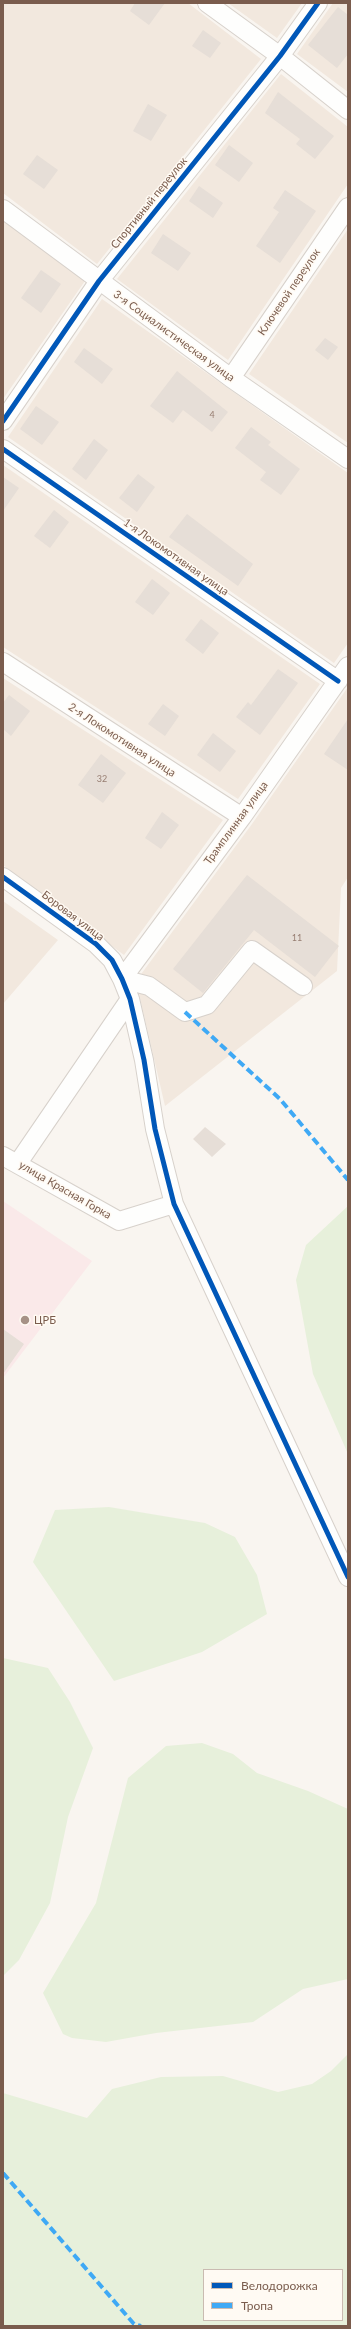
<!DOCTYPE html>
<html>
<head>
<meta charset="utf-8">
<style>
	body { margin:0 }
	#map { position:relative; width:351px; height:2329px; overflow:hidden; background:#f9f5f0; font-family:Lato,sans-serif }
	canvas { display:block }
	.frame { position:absolute; inset:0; border:4px solid #7a5c4d; pointer-events:none }
	.legend { position:absolute; left:203px; top:2269px; width:140px; height:52px; box-sizing:border-box; background:#fffaf3; border:1px solid #cabbb1; margin:0; padding:5px 7px; list-style:none; font-size:12px; color:#7a5c4d }
	.legend li { display:flex; align-items:center; gap:8px; height:20px }
	.legend b { width:20px; border:1px solid #cabbb1 }
</style>
</head>
<body>
<div id="map">
<canvas width="351" height="2329"></canvas>
<div class="frame"></div>
<ul class="legend">
<li><b style="height:5px;background:#0057b8"></b>Велодорожка</li>
<li><b style="height:5px;background:#3fa9f5"></b>Тропа</li>
</ul>
</div>
<script>
const c = document.querySelector('canvas').getContext('2d');
c.lineJoin = 'round';
function paint(path, color) { c.fillStyle = color; c.fill(path, 'evenodd'); }
const poly = rows => new Path2D(rows.map(r => 'M' + r).join(''));
function trace(path, color, width, dash) { c.strokeStyle = color; c.lineWidth = width; c.lineCap = dash ? 'butt' : 'round'; c.setLineDash(dash || []); c.stroke(path); }
function label(font, color, halo, rows, align = 'center') {
  c.font = font + ' Lato,sans-serif'; c.lineWidth = 3; c.setLineDash([]); c.textBaseline = 'middle'; c.strokeStyle = halo; c.fillStyle = color; for (const [text, x, y, turn = 0] of rows) {
    c.save(); c.translate(x, y); c.rotate((+turn || 0) * Math.PI / 180); c.textAlign = isNaN(turn) ? turn : align; if (halo) c.strokeText(text, 0, 0); c.fillText(text, 0, 0); c.restore();
  }
}
paint(poly([
	[3,3,188,3,261,59,97,264,3,193],
	[228,3,302,3,277,38],
	[333,3,348,3,348,92,297,54],
	[281,74,348,127,348,184,228,360,117,279],
	[3,217,87,278,3,399],
	[348,229,348,443,249,374],
	[102,299,348,473,348,643,334,663,8,437],
	[3,465,320,684,238,799,3,647],
	[3,678,223,820,124,955,3,865],
	[348,687,348,877,341,888,337,971,165,1106,136,981,252,824],
	[3,901,58,940,3,1004]
]), '#f2e8de');
paint(poly([
	[3,1201,92,1261,3,1378]
]), '#fae9e9');
paint(poly([
	[348,1206,348,1454,313,1374,296,1280,306,1245],
	[109,1507,205,1523,235,1537,257,1575,267,1614,202,1652,114,1681,33,1562,55,1510],
	[3,1658,48,1668,70,1702,93,1748,68,1817,50,1903,19,1960,3,1976],
	[202,1743,233,1754,257,1773,308,1791,348,1809,348,1979,303,1989,253,2022,156,2033,106,2042,72,2038,63,2034,43,1993,96,1903,128,1778,166,1746],
	[348,2054,348,2326,3,2326,3,2093,87,2118,112,2089,161,2077,223,2076,278,2092,312,2084,331,2071],
	[204,2270,342,2270,342,2320,204,2320]
]), '#e7f0db');
paint(poly([
	[135,3,165,3,149,25,130,11],
	[338,7,348,15,348,54,337,68,308,45],
	[203,30,221,43,210,58,192,46],
	[278,92,334,136,315,159,296,144,300,139,265,113],
	[148,104,167,115,151,141,133,131],
	[229,145,253,163,239,182,215,165],
	[37,155,58,170,44,189,23,174],
	[199,186,223,203,213,218,189,201],
	[285,190,316,211,280,263,256,246,279,212,273,208],
	[163,234,191,253,178,271,151,253],
	[41,270,61,284,41,313,21,298],
	[325,338,338,347,328,360,315,350],
	[84,348,113,369,102,384,74,362],
	[177,371,228,412,212,432,183,410,173,423,150,406],
	[36,406,59,422,42,445,20,429],
	[251,427,271,442,268,445,300,469,281,495,260,480,266,472,235,448],
	[94,439,108,450,86,480,72,469],
	[138,474,155,487,137,512,119,498],
	[3,477,19,488,3,511],
	[54,510,69,522,50,548,34,536],
	[187,514,253,564,238,586,169,537],
	[152,579,170,593,153,615,135,602],
	[201,619,219,633,203,654,185,640],
	[278,669,298,683,260,735,236,717,248,702,251,705],
	[9,695,30,711,11,736,3,729,3,703],
	[163,704,179,716,165,736,148,724],
	[348,719,348,770,324,754],
	[213,733,236,751,220,772,197,755],
	[101,754,126,773,103,803,78,785],
	[162,812,179,825,161,849,145,838],
	[247,875,339,946,315,977,254,930,203,993,173,969],
	[205,1127,226,1144,212,1157,193,1139],
	[3,1329,24,1344,3,1374]
]), '#e6ded7');
const minor = poly([
	[207,3,280,56,348,110],
	[3,209,231,378,348,459],
	[231,378,348,207],
	[3,421,99,281,280,56,318,3],
	[3,449,338,681],
	[3,662,242,817],
	[3,877,96,944,112,960,122,979,130,999,144,1060,155,1129,174,1204,348,1577],
	[122,979,242,817,348,666],
	[122,979,149,986,185,1012,207,1005,252,950,303,986],
	[3,1156,119,1221,174,1204],
	[18,1163,130,999]
]);
trace(minor, '#d7d1cb', 20);
trace(minor, '#fefefd', 18);
trace(poly([
	[185,1012,280,1099,348,1180],
	[3,2173,134,2324,141,2326]
]), '#3fa9f5', 4, [8, 4]);
trace(poly([
	[3,421,99,281,280,56,318,3],
	[3,449,338,681],
	[3,877,96,944,112,960,122,979,130,999,144,1060,155,1129,174,1204,348,1577]
]), '#0057b8', 5);
for (const [x, y, r, color] of [
	[25,1320,5,"#a69286"]
]) { const dot = new Path2D(); dot.arc(x, y, r, 0, 2 * Math.PI); c.fillStyle = color; c.fill(dot); trace(dot, '#fffaf3', 1.5); }
label('9px', '#977e72', null, [
	["4",212,415],
	["32",102,779],
	["11",297,938]
]);
label('11px', '#7a5c4d', '#fffaf3', [
	["Спортивный переулок",149,203,-51],
	["Ключевой переулок",289,292,-56],
	["3-я Социалистическая улица",174,336,36],
	["1-я Локомотивная улица",176,557,35],
	["2-я Локомотивная улица",122,740,33],
	["Трамплинная улица",236,823,-54],
	["Боровая улица",73,916,37],
	["улица Красная Горка",65,1190,30]
]);
label('11px', '#7a5c4d', '#fffaf3', [
	["ЦРБ",34,1320]
], 'left');
</script>
</body>
</html>
